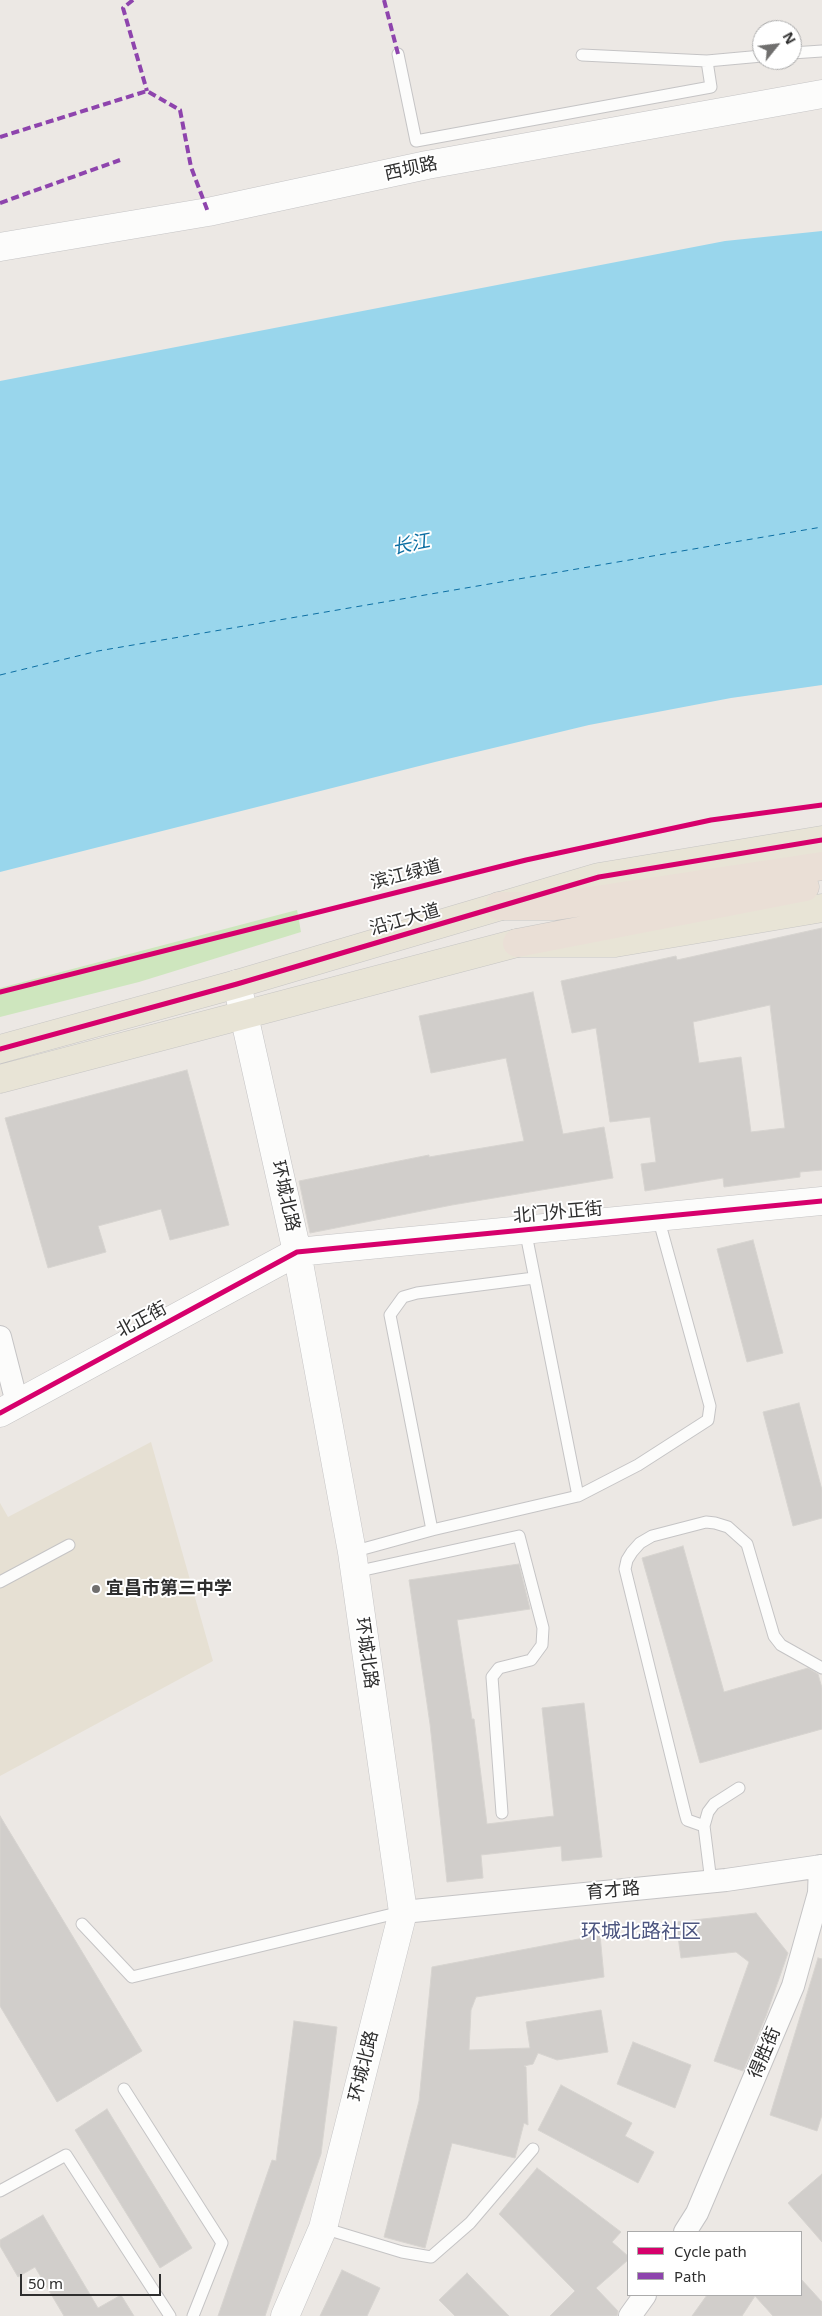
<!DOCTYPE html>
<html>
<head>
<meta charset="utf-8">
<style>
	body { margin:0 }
	#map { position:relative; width:822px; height:2316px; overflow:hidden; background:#ece8e4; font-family:"Noto Sans",sans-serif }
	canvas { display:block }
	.legend { position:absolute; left:627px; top:2231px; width:175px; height:65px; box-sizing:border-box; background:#fff; border:1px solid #ababab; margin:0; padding:6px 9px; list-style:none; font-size:15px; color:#2e2e2e }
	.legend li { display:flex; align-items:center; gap:10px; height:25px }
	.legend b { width:25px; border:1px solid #ababab }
	.north { position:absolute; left:752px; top:20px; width:50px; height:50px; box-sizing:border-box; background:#fff; border:1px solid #ababab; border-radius:50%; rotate:61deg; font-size:14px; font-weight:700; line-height:20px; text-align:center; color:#2e2e2e }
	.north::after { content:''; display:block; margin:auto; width:18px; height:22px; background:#706f6e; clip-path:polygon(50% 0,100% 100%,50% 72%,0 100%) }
	.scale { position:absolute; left:20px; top:2274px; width:141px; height:22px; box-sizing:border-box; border:2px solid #2e2e2e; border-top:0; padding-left:6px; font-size:15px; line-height:18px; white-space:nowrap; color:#2e2e2e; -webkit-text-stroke:4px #fff; paint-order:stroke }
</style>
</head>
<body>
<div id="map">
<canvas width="822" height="2316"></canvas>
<ul class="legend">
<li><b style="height:6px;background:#d6006c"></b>Cycle path</li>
<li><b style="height:6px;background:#8e44ad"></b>Path</li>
</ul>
<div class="north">N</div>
<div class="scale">50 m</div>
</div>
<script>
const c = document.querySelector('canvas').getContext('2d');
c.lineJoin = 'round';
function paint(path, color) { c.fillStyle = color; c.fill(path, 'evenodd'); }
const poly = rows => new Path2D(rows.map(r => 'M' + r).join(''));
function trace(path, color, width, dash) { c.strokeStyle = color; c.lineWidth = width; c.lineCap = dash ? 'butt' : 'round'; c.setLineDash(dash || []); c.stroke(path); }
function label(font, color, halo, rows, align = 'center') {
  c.font = font + ' "Noto Sans","Noto Sans SC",sans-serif'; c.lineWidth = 4; c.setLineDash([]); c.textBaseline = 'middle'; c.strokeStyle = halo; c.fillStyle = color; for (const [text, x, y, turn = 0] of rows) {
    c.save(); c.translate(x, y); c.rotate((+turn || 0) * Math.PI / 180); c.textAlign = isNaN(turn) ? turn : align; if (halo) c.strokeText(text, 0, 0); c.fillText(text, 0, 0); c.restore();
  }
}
paint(poly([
	[151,1442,213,1661,0,1776,0,1503,8,1517]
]), '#e6e0d3');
paint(poly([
	[297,910,301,932,139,982,0,1017,0,988]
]), '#cee6be');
paint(poly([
	[822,231,822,685,731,698,589,725,435,762,0,872,0,381,725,241]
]), '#99d6ec');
trace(poly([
	[0,675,98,651,822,527]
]), '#0d6fa3', 1, [6, 5]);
const building = poly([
	[822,928,822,1170,800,1172,800,1177,724,1187,723,1178,645,1191,641,1164,656,1162,650,1117,610,1122,596,1028,572,1033,561,981,676,956,677,960,822,928],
	[770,1005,785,1128,751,1132,741,1057,699,1063,693,1022,770,1005],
	[533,992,563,1134,604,1127,613,1178,452,1205,310,1233,299,1181,429,1155,429,1157,524,1141,506,1058,431,1073,419,1016,533,992],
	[187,1070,229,1225,170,1240,161,1209,98,1226,106,1252,48,1268,5,1118,187,1070],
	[753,1240,783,1353,747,1362,717,1249,753,1240],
	[799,1403,822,1490,822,1518,793,1526,763,1412,799,1403],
	[683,1546,724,1692,808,1668,818,1674,822,1688,822,1729,700,1763,642,1558,683,1546],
	[519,1564,530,1609,457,1620,472,1719,474,1719,487,1824,554,1816,542,1708,584,1703,602,1857,562,1861,561,1846,481,1855,483,1878,447,1882,430,1724,409,1580,519,1564],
	[0,1816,142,2051,57,2102,0,2006,0,1816],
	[756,1913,788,1953,766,2016,743,2071,714,2061,749,1962,736,1952,681,1958,676,1922,756,1913],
	[600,1935,604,1977,476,1997,471,2010,469,2050,530,2048,526,2022,601,2010,608,2052,557,2060,538,2053,533,2064,524,2066,526,2067,528,2125,524,2123,515,2158,452,2143,425,2248,384,2237,419,2101,432,1967,600,1935],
	[818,1958,822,1959,822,2115,817,2131,770,2115,818,1958],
	[294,2021,337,2027,321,2154,265,2316,218,2316,272,2160,276,2161,294,2021],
	[633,2042,691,2065,675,2108,617,2084,633,2042],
	[561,2085,632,2123,625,2136,654,2152,638,2183,538,2130,561,2085],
	[107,2109,192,2248,160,2268,75,2130,107,2109],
	[537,2168,621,2232,612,2242,628,2256,628,2260,596,2288,618,2311,617,2316,550,2316,575,2291,499,2214,537,2168],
	[822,2174,822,2242,788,2203,822,2174],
	[43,2215,98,2308,121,2295,134,2316,64,2316,35,2267,18,2277,0,2246,0,2240,43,2215],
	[342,2270,380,2288,367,2316,320,2316,342,2270],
	[467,2273,509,2316,455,2316,439,2300,467,2273],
	[801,2279,822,2302,822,2316,773,2316,755,2296,742,2316,692,2316,707,2295,801,2295,801,2279]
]);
paint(building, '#d1cecb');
trace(building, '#d7d4d0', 1);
const lane = poly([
	[792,53,822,51],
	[398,54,416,141,711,87,707,61],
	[582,55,707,61,762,56],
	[525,1229,578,1496],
	[432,1530,390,1315,403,1297,417,1293,534,1278],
	[352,1552,432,1530,578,1496,638,1465,708,1420,710,1406,658,1217],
	[355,1572,519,1536,543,1628,542,1645,531,1660,499,1668,492,1677,502,1813],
	[0,1582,69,1545],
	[704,1826,687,1820,685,1813,625,1569,627,1560,632,1552,640,1543,652,1536,706,1522,715,1523,728,1527,747,1544,774,1636,781,1645,822,1668],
	[711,1882,704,1826,708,1812,714,1804,739,1788],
	[82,1924,132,1977,401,1912],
	[124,2089,222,2243,193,2316],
	[0,2191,66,2155,170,2316],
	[323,2228,402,2252,431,2257,470,2223,533,2149]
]);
const street = poly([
	[0,1337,17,1403],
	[403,1912,726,1880,822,1866],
	[685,2232,697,2213,793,1986,819,1893,820,1866],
	[630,2316,645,2295]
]);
const secondary = poly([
	[0,247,208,212,427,165,822,94],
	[237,984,297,1252,352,1552,403,1912,323,2228,285,2316],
	[0,1413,297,1252,822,1201]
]);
const primary = poly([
	[0,1049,237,984,599,877,822,840],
	[0,1079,517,943,615,943,822,908]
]);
const highway = poly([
	[499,906,556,906,822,866],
	[517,943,805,887]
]);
trace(lane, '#c5c4c5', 13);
trace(street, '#c5c4c5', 24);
trace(secondary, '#c5c4c5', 29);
trace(primary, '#c6c5c4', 29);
trace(highway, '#c6c5c4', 29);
trace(lane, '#fcfcfb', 11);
trace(street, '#fcfcfb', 22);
trace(secondary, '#fcfcfb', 28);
trace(primary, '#e8e4d6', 28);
trace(highway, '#eadfd6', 28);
trace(poly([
	[133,0,123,8,147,91],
	[384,0,398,54],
	[0,137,147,91,180,110,191,167,208,212],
	[0,203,120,160]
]), '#8e44ad', 4, [8, 4]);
trace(poly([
	[0,992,526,860,711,820,822,805],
	[0,1049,237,984,599,877,822,840],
	[0,1413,297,1252,822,1201]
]), '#d6006c', 5);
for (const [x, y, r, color] of [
	[96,1589,5,"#706f6e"]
]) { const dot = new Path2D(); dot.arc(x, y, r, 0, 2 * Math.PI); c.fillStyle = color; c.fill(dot); trace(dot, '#fff', 2); }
label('18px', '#2e2e2e', '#fff', [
	["西坝路",411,169,-12],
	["滨江绿道",406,875,-14],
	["沿江大道",405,920,-16],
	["环城北路",285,1196,77],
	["北门外正街",558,1213,-5],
	["北正街",142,1320,-28],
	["环城北路",366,1653,82],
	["育才路",613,1891,-5],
	["得胜街",765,2053,-67],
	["环城北路",364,2066,-76]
]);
label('bold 18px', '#2e2e2e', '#fff', [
	["宜昌市第三中学",106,1589]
], 'left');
label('italic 19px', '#0d6fa3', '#fff', [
	["长江",411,545,-11]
]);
label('20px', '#4d5680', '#fff', [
	["环城北路社区",641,1932]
]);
</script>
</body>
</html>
